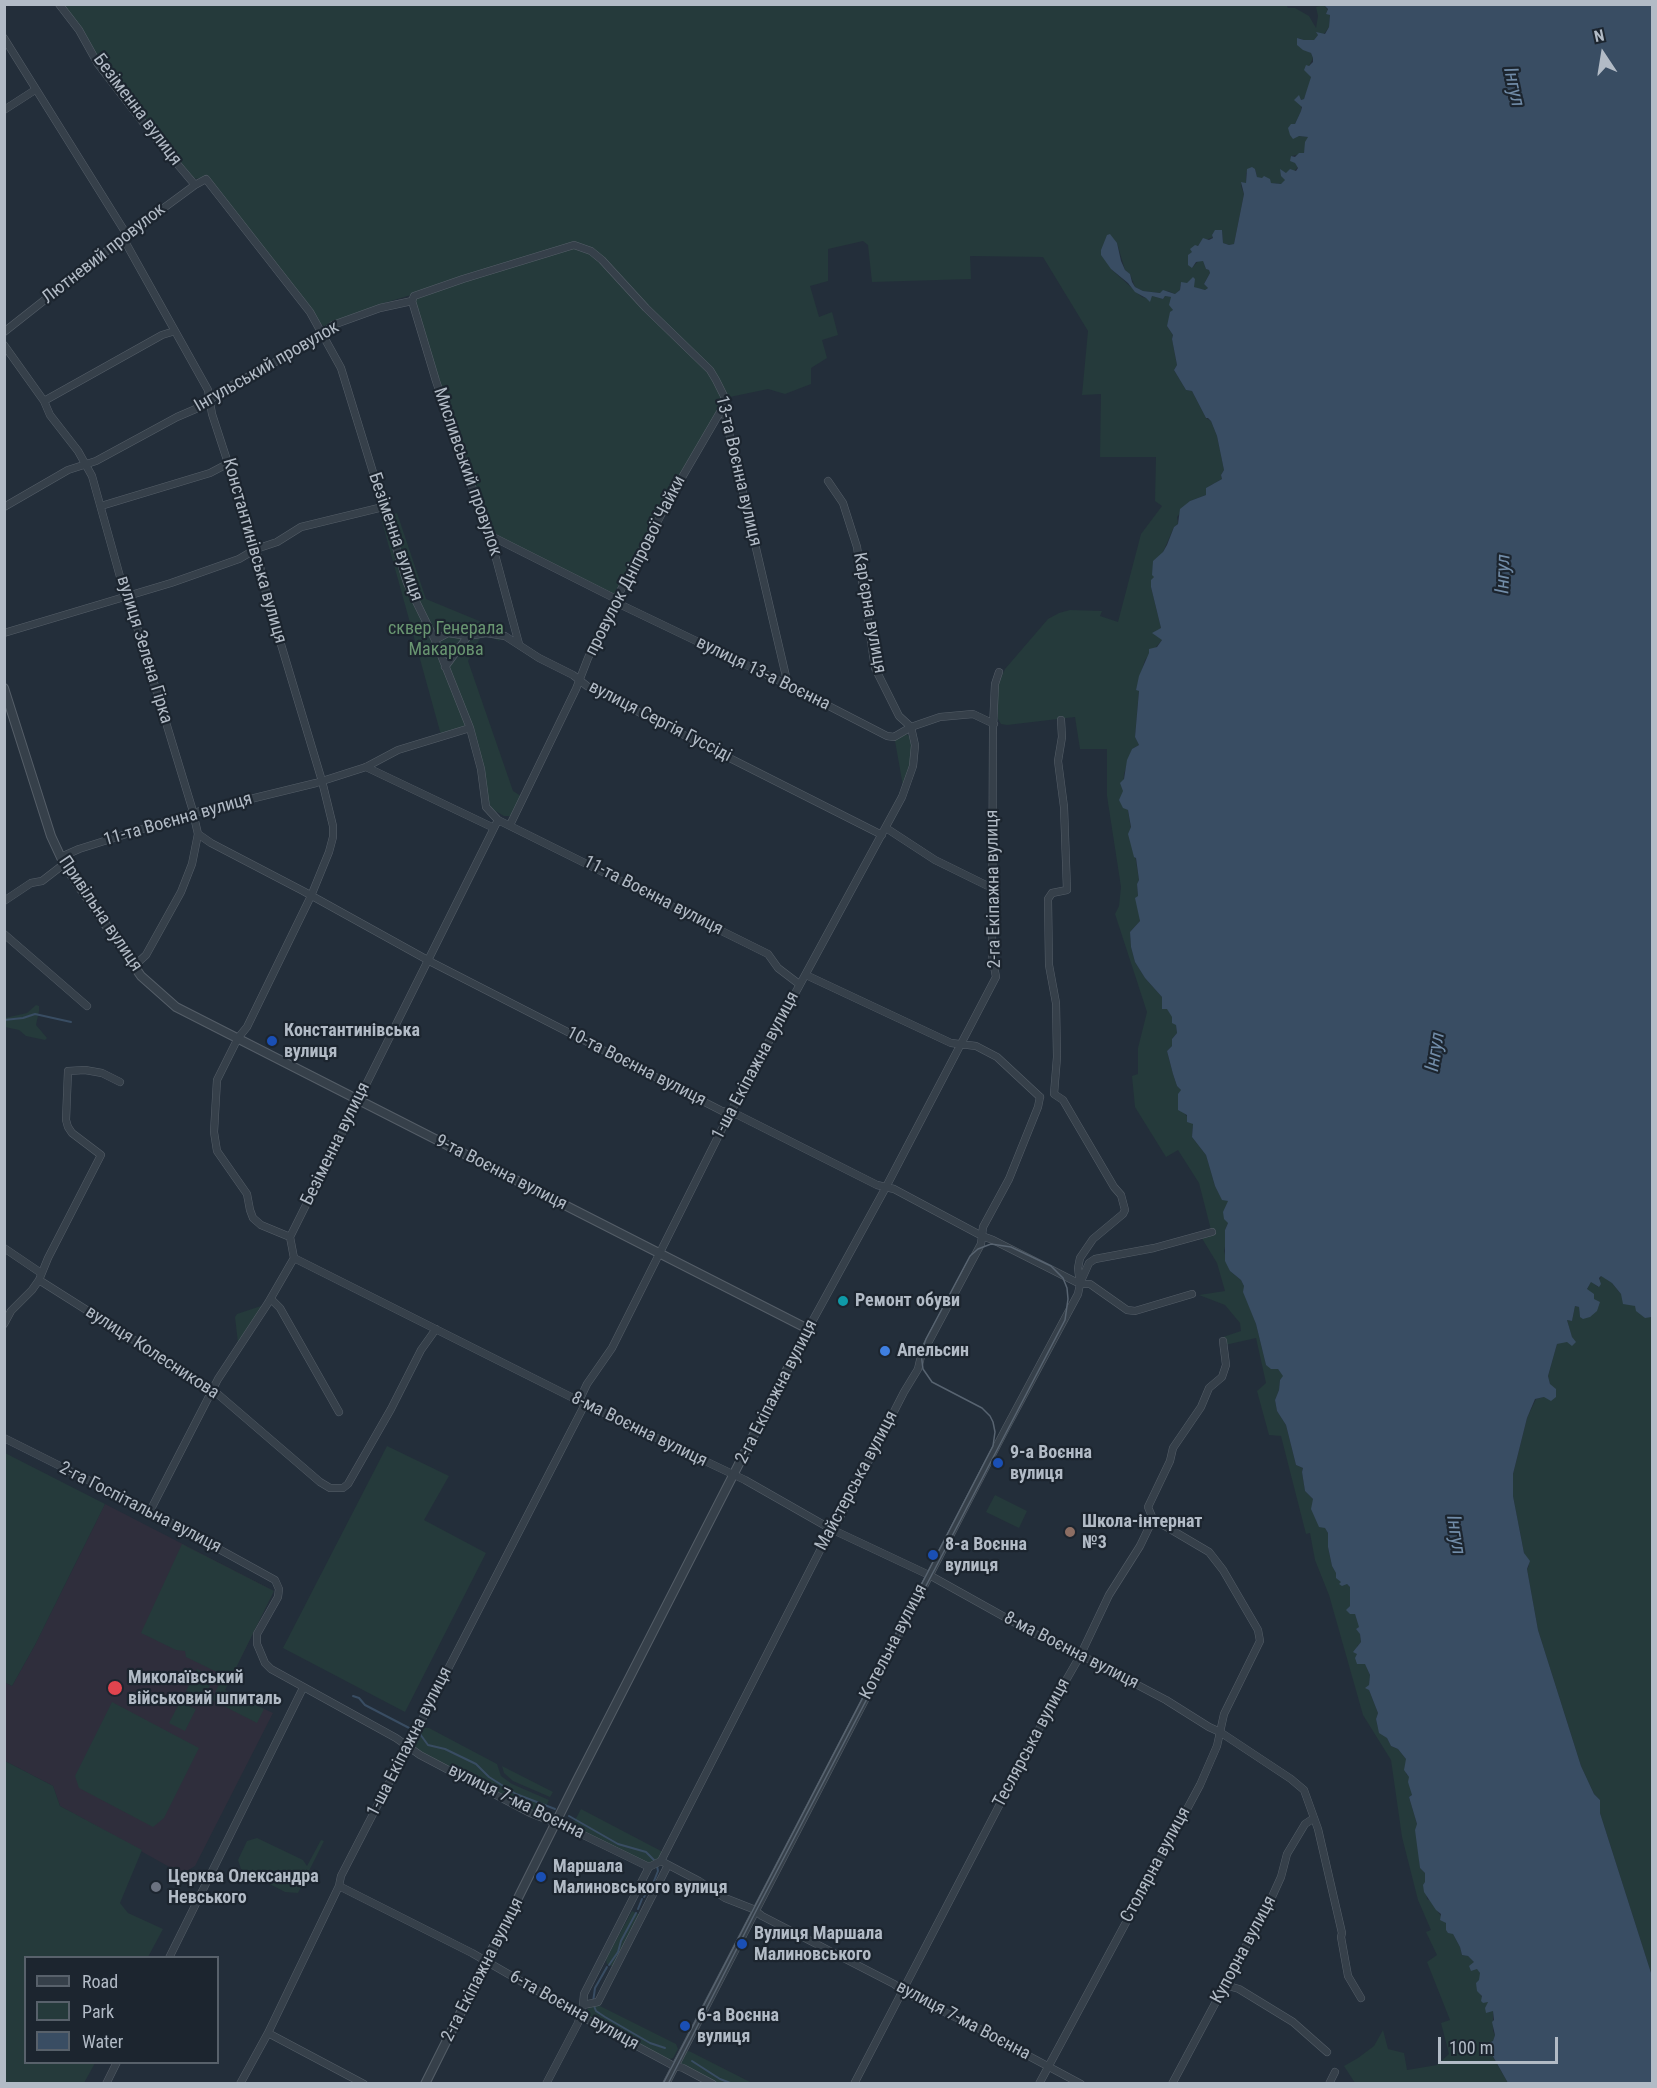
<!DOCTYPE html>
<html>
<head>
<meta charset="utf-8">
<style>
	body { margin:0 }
	#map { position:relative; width:1657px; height:2088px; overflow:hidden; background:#232e3a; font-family:"Roboto Condensed",sans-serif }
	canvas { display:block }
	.frame { position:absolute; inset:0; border:6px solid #b2bbc6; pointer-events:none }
	.legend { position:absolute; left:24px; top:1956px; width:195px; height:108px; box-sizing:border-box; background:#1c252f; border:2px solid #58616b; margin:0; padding:8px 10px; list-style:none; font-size:18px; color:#b2bbc6 }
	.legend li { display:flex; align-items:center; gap:12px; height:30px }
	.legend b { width:30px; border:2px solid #58616b }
	.north { position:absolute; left:1573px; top:24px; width:60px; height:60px; -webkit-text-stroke:4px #1c252f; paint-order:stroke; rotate:348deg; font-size:16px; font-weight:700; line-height:24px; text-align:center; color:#b2bbc6 }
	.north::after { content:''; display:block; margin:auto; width:21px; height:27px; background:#b2bbc6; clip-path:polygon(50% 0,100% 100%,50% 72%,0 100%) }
	.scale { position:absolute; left:1438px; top:2037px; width:120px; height:27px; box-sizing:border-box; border:3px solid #b2bbc6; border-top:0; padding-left:8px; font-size:18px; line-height:21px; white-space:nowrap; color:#b2bbc6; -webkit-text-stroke:4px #1c252f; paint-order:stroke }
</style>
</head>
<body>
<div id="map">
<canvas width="1657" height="2088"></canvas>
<div class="frame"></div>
<ul class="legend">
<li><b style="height:8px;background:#36404a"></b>Road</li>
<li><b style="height:16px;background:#253a3b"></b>Park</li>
<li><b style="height:16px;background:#394d63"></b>Water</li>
</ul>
<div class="north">N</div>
<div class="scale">100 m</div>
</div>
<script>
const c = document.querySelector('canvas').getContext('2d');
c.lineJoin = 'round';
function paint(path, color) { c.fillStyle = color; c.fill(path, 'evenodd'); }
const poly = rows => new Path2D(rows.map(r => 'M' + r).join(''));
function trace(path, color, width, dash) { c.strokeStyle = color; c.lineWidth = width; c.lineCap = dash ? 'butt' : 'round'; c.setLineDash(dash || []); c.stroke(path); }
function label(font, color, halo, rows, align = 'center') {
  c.font = font + ' "Roboto Condensed",sans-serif'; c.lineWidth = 4.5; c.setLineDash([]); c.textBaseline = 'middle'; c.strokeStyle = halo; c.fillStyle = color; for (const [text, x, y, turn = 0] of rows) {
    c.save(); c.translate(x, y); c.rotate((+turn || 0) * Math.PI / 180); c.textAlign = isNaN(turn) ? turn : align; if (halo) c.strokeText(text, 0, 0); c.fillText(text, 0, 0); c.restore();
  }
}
paint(poly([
	[105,1504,274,1591,225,1690,273,1713,195,1866,182,1874,60,1806,53,1786,5,1761,4,1686,6,1683,12,1686,35,1645]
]), '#2f2e3c');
paint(poly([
	[1286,4,1288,8,1295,8,1309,16,1316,28,1318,16,1316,7,1324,5,1330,14,1329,27,1324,34,1318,35,1314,40,1304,40,1298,38,1307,50,1311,53,1313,58,1309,66,1311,77,1310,84,1304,99,1301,100,1301,111,1295,124,1299,136,1308,137,1304,153,1292,156,1298,167,1282,184,1271,183,1257,177,1255,169,1246,173,1246,184,1242,182,1241,186,1244,194,1234,244,1229,245,1223,243,1222,230,1218,230,1215,231,1212,235,1213,237,1201,242,1192,252,1192,268,1199,260,1203,261,1206,269,1209,270,1210,273,1204,284,1208,288,1205,290,1197,289,1187,283,1180,285,1180,290,1175,294,1168,291,1160,293,1143,291,1135,287,1130,274,1125,270,1117,243,1111,269,1142,297,1150,299,1152,296,1163,299,1165,296,1171,297,1173,310,1167,326,1173,335,1172,339,1177,365,1174,370,1186,390,1192,391,1206,418,1211,421,1217,436,1224,470,1221,475,1222,479,1206,488,1206,495,1190,501,1177,517,1178,524,1174,527,1163,552,1151,587,1161,628,1160,636,1162,640,1145,660,1136,690,1139,690,1135,737,1139,745,1132,749,1124,774,1123,790,1128,810,1139,880,1137,884,1140,921,1130,932,1131,947,1135,962,1145,978,1162,997,1176,1024,1177,1033,1172,1039,1172,1046,1167,1051,1173,1074,1177,1086,1181,1090,1178,1105,1193,1124,1192,1137,1206,1155,1215,1186,1222,1199,1228,1201,1228,1223,1225,1230,1226,1243,1224,1251,1230,1271,1241,1280,1244,1286,1244,1292,1256,1324,1266,1365,1278,1369,1284,1376,1280,1380,1279,1390,1275,1400,1277,1411,1286,1425,1296,1465,1303,1468,1302,1472,1305,1491,1313,1499,1313,1505,1328,1533,1328,1547,1332,1566,1342,1582,1340,1584,1347,1584,1350,1587,1350,1606,1348,1608,1355,1614,1360,1627,1356,1629,1360,1633,1361,1643,1357,1646,1357,1654,1365,1663,1370,1675,1369,1690,1378,1713,1376,1719,1378,1728,1387,1738,1391,1746,1398,1749,1406,1759,1406,1774,1410,1777,1412,1795,1409,1797,1417,1824,1420,1868,1425,1873,1427,1899,1430,1900,1453,1934,1460,1947,1462,1955,1468,1956,1475,1963,1480,1973,1480,1994,1485,2001,1488,2001,1493,2011,1493,2031,1495,2035,1493,2041,1486,2045,1508,2083,1355,2083,1344,2066,1358,2058,1374,2046,1383,2030,1388,2049,1404,2053,1407,2070,1437,2065,1449,2054,1441,2023,1450,2020,1427,1962,1437,1955,1426,1932,1431,1930,1418,1900,1402,1837,1391,1760,1363,1715,1329,1595,1315,1560,1310,1533,1306,1534,1281,1436,1269,1435,1257,1391,1266,1383,1256,1338,1225,1345,1223,1337,1241,1331,1240,1323,1225,1305,1199,1295,1225,1291,1217,1263,1203,1240,1202,1232,1211,1230,1199,1183,1178,1150,1166,1157,1135,1107,1132,1076,1138,1074,1138,1048,1147,1012,1115,914,1119,906,1121,887,1107,796,1107,749,1080,749,1075,717,1007,725,1001,724,998,719,998,686,1001,678,1005,669,1048,619,1059,613,1070,610,1102,611,1100,616,1118,622,1141,534,1162,506,1155,501,1156,457,1100,457,1101,394,1082,395,1088,331,1043,257,970,256,971,279,872,282,868,245,863,241,828,249,828,281,810,286,819,317,832,312,838,335,822,340,827,358,811,368,811,384,785,394,768,389,725,398,616,594,610,594,496,536,487,527,411,295,384,303,325,327,320,323,207,175,199,179,192,178,99,64,62,5],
	[397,513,426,599,506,632,499,641,490,636,480,638,468,661,513,791,521,796,511,816,504,816,492,809,489,803,479,746,473,726,441,735,381,518],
	[906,734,909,736,912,746,910,766,903,786,895,741,896,737],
	[36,1005,39,1006,39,1011,36,1025,47,1038,45,1040,26,1036,19,1030,5,1027,5,1018,27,1013],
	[1601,1275,1612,1283,1621,1294,1635,1306,1651,1318,1652,1317,1652,1976,1600,1813,1600,1800,1594,1794,1581,1766,1538,1630,1527,1569,1529,1566,1524,1553,1513,1496,1513,1474,1527,1418,1536,1399,1544,1397,1550,1384,1548,1376,1557,1344,1572,1338,1567,1320,1572,1321,1575,1306,1579,1307,1580,1317,1594,1299,1587,1290,1591,1281,1598,1287],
	[264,1305,238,1343,235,1317,237,1314],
	[387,1446,449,1476,424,1520,486,1553,405,1712,283,1648],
	[5,1453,105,1504,35,1645,12,1686,6,1683,4,1686],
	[995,1495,1027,1511,1019,1528,986,1512],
	[182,1544,274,1591,225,1690,264,1709,257,1723,212,1700,223,1675,186,1657,185,1651,176,1650,141,1633],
	[197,1669,214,1678,203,1699,186,1691],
	[112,1702,199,1748,164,1818,153,1827,79,1788,75,1776],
	[180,1702,196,1709,185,1731,169,1723],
	[423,1728,429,1728,497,1764,501,1776,512,1784,549,1800,542,1815,486,1788,482,1781,474,1774,469,1773,464,1775,416,1749,413,1743,420,1730],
	[5,1761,53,1786,60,1806,142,1850,120,1903,128,1913,163,1929,148,1957,26,1958,26,2062,95,2063,84,2083,5,2083],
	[502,1766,553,1792,550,1797,513,1781,504,1773],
	[581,1809,661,1851,663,1854,660,1860,646,1863,572,1826],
	[257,1838,303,1860,307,1866,321,1840,324,1841,298,1893,285,1892,241,1869,238,1860,247,1841],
	[632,1911,639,1914,640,1917,613,1966,611,1966,607,1964,606,1959],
	[596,2004,676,2044,678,2049,673,2058,667,2060,587,2016,586,2012,590,2005],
	[689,2051,752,2083,718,2083,682,2065,681,2062,686,2052]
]), '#253a3b');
paint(poly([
	[1650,5,1652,7,1652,1317,1645,1318,1636,1311,1635,1306,1623,1304,1621,1294,1612,1283,1601,1276,1599,1278,1601,1284,1599,1287,1591,1282,1587,1289,1594,1294,1594,1299,1600,1302,1597,1311,1590,1317,1583,1319,1580,1317,1579,1307,1575,1306,1572,1321,1567,1320,1572,1337,1576,1342,1572,1346,1567,1342,1557,1344,1548,1376,1550,1384,1556,1389,1556,1397,1551,1401,1544,1397,1535,1399,1527,1418,1513,1474,1513,1496,1524,1553,1530,1561,1527,1569,1538,1630,1581,1766,1594,1794,1600,1800,1600,1813,1652,1976,1652,2083,1508,2083,1486,2044,1493,2041,1495,2035,1492,2022,1494,2020,1493,2011,1486,2013,1485,2008,1488,2002,1483,2003,1481,2001,1482,1996,1477,1991,1476,1983,1479,1980,1480,1973,1477,1969,1471,1971,1469,1966,1474,1962,1468,1956,1462,1955,1460,1947,1453,1934,1448,1933,1446,1930,1446,1923,1440,1920,1441,1914,1436,1910,1424,1892,1423,1885,1425,1882,1425,1873,1420,1868,1415,1830,1417,1824,1409,1797,1412,1795,1408,1782,1409,1777,1404,1770,1406,1759,1398,1749,1391,1746,1387,1738,1379,1733,1376,1719,1378,1713,1369,1690,1365,1688,1369,1685,1370,1675,1365,1664,1357,1664,1355,1658,1357,1654,1353,1652,1361,1642,1360,1634,1356,1629,1359,1627,1355,1614,1350,1614,1346,1610,1350,1606,1350,1587,1347,1584,1342,1586,1339,1584,1341,1582,1336,1578,1336,1573,1332,1566,1328,1547,1328,1533,1325,1528,1319,1527,1311,1509,1313,1499,1305,1491,1302,1472,1303,1468,1296,1465,1286,1425,1277,1411,1275,1400,1279,1390,1280,1380,1283,1376,1278,1369,1271,1369,1266,1365,1256,1324,1243,1292,1244,1286,1241,1280,1230,1271,1225,1261,1225,1230,1228,1223,1224,1219,1223,1212,1228,1201,1222,1200,1215,1186,1206,1155,1192,1137,1193,1124,1187,1122,1187,1115,1178,1110,1178,1094,1181,1090,1177,1086,1173,1074,1167,1051,1172,1046,1172,1039,1177,1033,1176,1025,1172,1023,1172,1017,1167,1009,1162,1009,1162,997,1145,978,1135,962,1131,947,1130,932,1140,921,1135,898,1138,896,1137,884,1139,880,1136,858,1134,857,1128,834,1131,827,1128,810,1123,808,1119,800,1123,791,1120,783,1124,779,1127,760,1132,749,1139,745,1135,737,1139,691,1136,690,1139,676,1149,653,1149,649,1157,647,1162,640,1152,633,1161,628,1151,587,1151,580,1154,577,1152,575,1153,561,1163,552,1167,545,1174,527,1178,524,1180,509,1190,501,1206,495,1206,488,1222,479,1221,475,1224,470,1217,436,1211,421,1208,418,1206,418,1192,391,1186,390,1174,370,1177,365,1172,339,1173,335,1167,326,1170,312,1173,310,1169,305,1171,297,1165,296,1163,299,1152,296,1150,302,1146,298,1135,292,1128,283,1111,269,1101,255,1101,250,1107,235,1110,234,1117,243,1121,261,1125,270,1130,274,1132,282,1135,287,1143,291,1160,293,1163,290,1175,294,1180,290,1181,282,1187,283,1193,277,1195,279,1194,287,1205,290,1208,288,1204,284,1210,273,1209,270,1206,269,1203,261,1196,262,1192,268,1188,265,1188,255,1192,252,1190,249,1195,245,1198,246,1203,238,1209,240,1213,238,1212,235,1215,230,1222,230,1223,243,1229,245,1234,244,1244,194,1241,182,1246,183,1247,169,1252,167,1255,169,1257,177,1262,178,1264,176,1270,179,1271,183,1281,184,1285,180,1281,176,1280,169,1286,173,1290,169,1296,171,1298,168,1295,163,1290,161,1291,156,1295,157,1299,153,1304,153,1305,142,1308,137,1299,136,1293,139,1290,135,1288,128,1291,124,1295,124,1301,111,1302,107,1294,100,1299,95,1301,100,1304,99,1311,77,1304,70,1306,65,1309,66,1313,62,1313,58,1311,53,1303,50,1297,45,1297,38,1304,40,1314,40,1318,35,1316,32,1325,34,1329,27,1330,15,1326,14,1328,9,1324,5]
]), '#394d63');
trace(poly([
	[4,1020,23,1018,35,1014,71,1022],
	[353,1696,359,1698,365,1705,413,1730],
	[420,1734,428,1745,445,1749,476,1764,489,1777,516,1794,555,1809],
	[569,1816,618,1844,646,1852,654,1860],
	[644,1897,654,1881,658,1871,657,1866],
	[638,1909,642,1899],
	[609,1965,618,1952,621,1941,636,1913],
	[593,2002,595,1988,607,1967],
	[594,2006,596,2011,605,2017,650,2043,665,2048],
	[692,2061,720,2079,733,2084]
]), '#394d63', 2);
const minor = poly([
	[59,4,79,30,98,64,152,134,195,185],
	[4,38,127,235],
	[4,110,35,90],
	[123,238,208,390,212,414,256,549,268,601,322,781,333,826,333,837,329,852,311,896,247,1027,238,1038,217,1080,214,1132,217,1151,247,1194,250,1210,253,1218,261,1225,290,1237,294,1258,579,1401,745,1480,831,1529,931,1576,1035,1634,1056,1642,1166,1700,1209,1727,1220,1732,1291,1779,1304,1790,1318,1829,1342,1933,1341,1937,1348,1976,1361,1998],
	[412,301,436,381,494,551,519,644],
	[4,332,127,235,195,185,206,179,310,312,341,368,407,583,435,640,470,728,481,769,486,807,498,820,768,954,778,968,799,984],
	[4,345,44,401,50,415,78,451,92,476,124,591,130,604,192,808,198,834,192,864,181,892,146,955,134,966],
	[44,401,162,335,175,331],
	[828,481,843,503,857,547,875,668,899,716,911,727],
	[101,506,210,473,229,463],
	[4,507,68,470,96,461,177,417,205,405,219,392,313,342,333,325,380,308,412,301,414,296,463,279,574,245,591,251,602,260,646,308,710,370,716,380,725,398,723,407,788,685],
	[487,534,616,599],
	[615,602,788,685,887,736,894,737,911,727,940,717,973,714,994,724],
	[4,633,171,583,239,559,256,549,277,542,301,527,383,507],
	[435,640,448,633,468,636,486,633,505,636,539,658,573,675,587,686,882,835],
	[445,667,468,636],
	[366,767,494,828],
	[510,825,576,689,588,658,616,599,670,498,723,407],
	[886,828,935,860,992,888],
	[198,834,211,843,303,891,433,963,722,1111,738,1115,877,1185,894,1189,982,1236,993,1240,1080,1284,1090,1284,1127,1310,1135,1311,1192,1294],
	[61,857,79,849,193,813,316,783,366,767,398,750,470,728],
	[4,901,31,883,42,881,64,864],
	[4,934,87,1006],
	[806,975,951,1043,976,1046,997,1057,1040,1097],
	[290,1237,498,820],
	[4,1248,41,1273],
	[39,1280,213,1390,320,1482,330,1488,343,1488,348,1484,391,1409,421,1350,436,1329],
	[1081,1281,1089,1263,1095,1259,1154,1248,1212,1232],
	[271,1299,280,1308,339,1412],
	[4,1324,11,1311,32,1290,39,1280,48,1258,101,1155,72,1133,68,1127,66,1120,68,1071,85,1070,102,1073,120,1082],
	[808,1329,886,1187,996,977,992,955,993,728,995,684,999,672],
	[579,1401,587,1384,612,1348,730,1113,902,797,913,766,915,745,911,727],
	[4,1438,150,1511,275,1580,279,1589,278,1597,257,1634,257,1644,265,1663,271,1669,396,1738,420,1755,530,1813,569,1828,649,1867,661,1861,699,1881,725,1898,753,1909,762,1916,894,1984,909,1995,1013,2045,1025,2054,1081,2084],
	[150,1511,218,1379,268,1303,294,1258],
	[661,1861,831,1529,837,1523,904,1392,918,1369,921,1356,981,1244,983,1227,1009,1179,1038,1107,1040,1097],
	[339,1886,472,1953,579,2015,672,2065,683,2068,713,2084],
	[169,1958,303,1688],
	[1225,1985,1239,1989,1293,2022,1327,2052],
	[583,2005,598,2002,668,1865],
	[268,2033,364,2084],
	[106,2084,117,2062],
	[240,2084,268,2033,339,1886,341,1876,585,1404],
	[546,2084,578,2023,583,2005,584,1994,649,1867],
	[666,2084,1005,1430,1078,1294,1080,1284,1078,1268,1080,1258,1093,1239,1123,1214,1125,1210,1121,1195,1114,1187,1063,1100,1054,1094,1057,1057,1056,1003,1049,965,1048,899,1052,893,1067,890,1064,807,1058,761,1062,737,1061,720],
	[854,2084,1050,1708,1080,1656,1109,1595,1140,1546,1153,1519,1148,1507,1170,1461,1173,1448,1201,1407,1209,1388,1222,1377,1226,1365,1223,1341],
	[1039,2084,1200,1785,1217,1746,1224,1714,1260,1641,1258,1630,1223,1570,1209,1552,1153,1519],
	[1172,2084,1271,1899,1281,1877,1287,1854,1305,1824,1314,1818],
	[1329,2084,1335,2072]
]);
const tertiary = poly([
	[4,688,51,836,64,864,141,976,176,1007,808,1329,577,1780,425,2084]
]);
trace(minor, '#555e68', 8);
trace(tertiary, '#555e68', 10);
trace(minor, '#36404a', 7);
trace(tertiary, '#36404a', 8);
trace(poly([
	[663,2084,993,1446,995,1432,993,1422,990,1416,982,1408,932,1382,923,1369,921,1353,926,1339,970,1256,978,1249,991,1244,1011,1247,1051,1266,1063,1278,1067,1288,1068,1299,1065,1320,756,1911,668,2084]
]), '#586471', 1.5);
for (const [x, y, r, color] of [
	[272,1041,6,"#1a4fb4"],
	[843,1301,6,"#0f9aa8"],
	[885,1351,6,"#3f7fe0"],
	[998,1463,6,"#1a4fb4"],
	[1070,1532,6,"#8d6e63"],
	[933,1555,6,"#1a4fb4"],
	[115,1688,8,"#e0444e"],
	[541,1877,6,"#1a4fb4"],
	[156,1887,6,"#6b7280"],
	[742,1944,6,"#1a4fb4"],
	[685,2026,6,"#1a4fb4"]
]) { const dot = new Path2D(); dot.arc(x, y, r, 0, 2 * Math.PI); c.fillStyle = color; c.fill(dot); trace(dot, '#1c252f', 2); }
label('18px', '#b2bbc6', '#1c252f', [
	["Безіменна вулиця",137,110,53],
	["Лютневий провулок",104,254,-38],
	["Інгульський провулок",267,367,-30],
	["13-та Воєнна вулиця",738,471,77],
	["Мисливський провулок",467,472,71],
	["Безіменна вулиця",395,537,71],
	["Константинівська вулиця",254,551,74],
	["провулок Дніпрової Чайки",636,566,-63],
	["Карʼєрна вулиця",869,613,80],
	["вулиця Зелена Гірка",144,650,73],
	["вулиця 13-а Воєнна",763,674,26],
	["вулиця Сергія Гуссіді",660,722,27],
	["11-та Воєнна вулиця",178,820,-16],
	["2-га Екіпажна вулиця",994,889,-91],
	["11-та Воєнна вулиця",653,896,27],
	["Привільна вулиця",100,914,56],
	["1-ша Екіпажна вулиця",756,1066,-62],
	["10-та Воєнна вулиця",636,1067,27],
	["Безіменна вулиця",336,1144,-64],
	["9-та Воєнна вулиця",501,1173,27],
	["вулиця Колесникова",152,1353,33],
	["2-га Екіпажна вулиця",777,1392,-63],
	["8-ма Воєнна вулиця",639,1430,26],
	["Майстерська вулиця",857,1481,-62],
	["2-га Госпітальна вулиця",140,1508,27],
	["Котельна вулиця",894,1642,-63],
	["8-ма Воєнна вулиця",1071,1651,27],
	["1-ша Екіпажна вулиця",410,1742,-63],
	["Теслярська вулиця",1032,1743,-62],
	["вулиця 7-ма Воєнна",516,1802,26],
	["Столярна вулиця",1156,1865,-62],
	["Купорна вулиця",1244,1950,-62],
	["2-га Екіпажна вулиця",483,1970,-63],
	["6-та Воєнна вулиця",574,2011,29],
	["вулиця 7-ма Воєнна",963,2021,28]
]);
label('18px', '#699671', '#1c252f', [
	["сквер Генерала",446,629],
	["Макарова",446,650]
]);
label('bold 18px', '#b2bbc6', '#1c252f', [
	["Константинівська",284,1031],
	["вулиця",284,1052],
	["Ремонт обуви",855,1301],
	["Апельсин",897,1351],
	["9-а Воєнна",1010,1453],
	["вулиця",1010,1474],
	["Школа-інтернат",1082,1522],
	["№3",1082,1543],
	["8-а Воєнна",945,1545],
	["вулиця",945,1566],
	["Миколаївський",128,1678],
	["військовий шпиталь",128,1699],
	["Маршала",553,1867],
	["Малиновського вулиця",553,1888],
	["Церква Олександра",168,1877],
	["Невського",168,1898],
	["Вулиця Маршала",754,1934],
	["Малиновського",754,1955],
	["6-а Воєнна",697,2016],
	["вулиця",697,2037]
], 'left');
label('italic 20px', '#728da9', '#1c252f', [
	["Інгул",1513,87,78],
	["Інгул",1504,574,-88],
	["Інгул",1436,1052,-81],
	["Інгул",1455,1535,81]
]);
</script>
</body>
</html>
